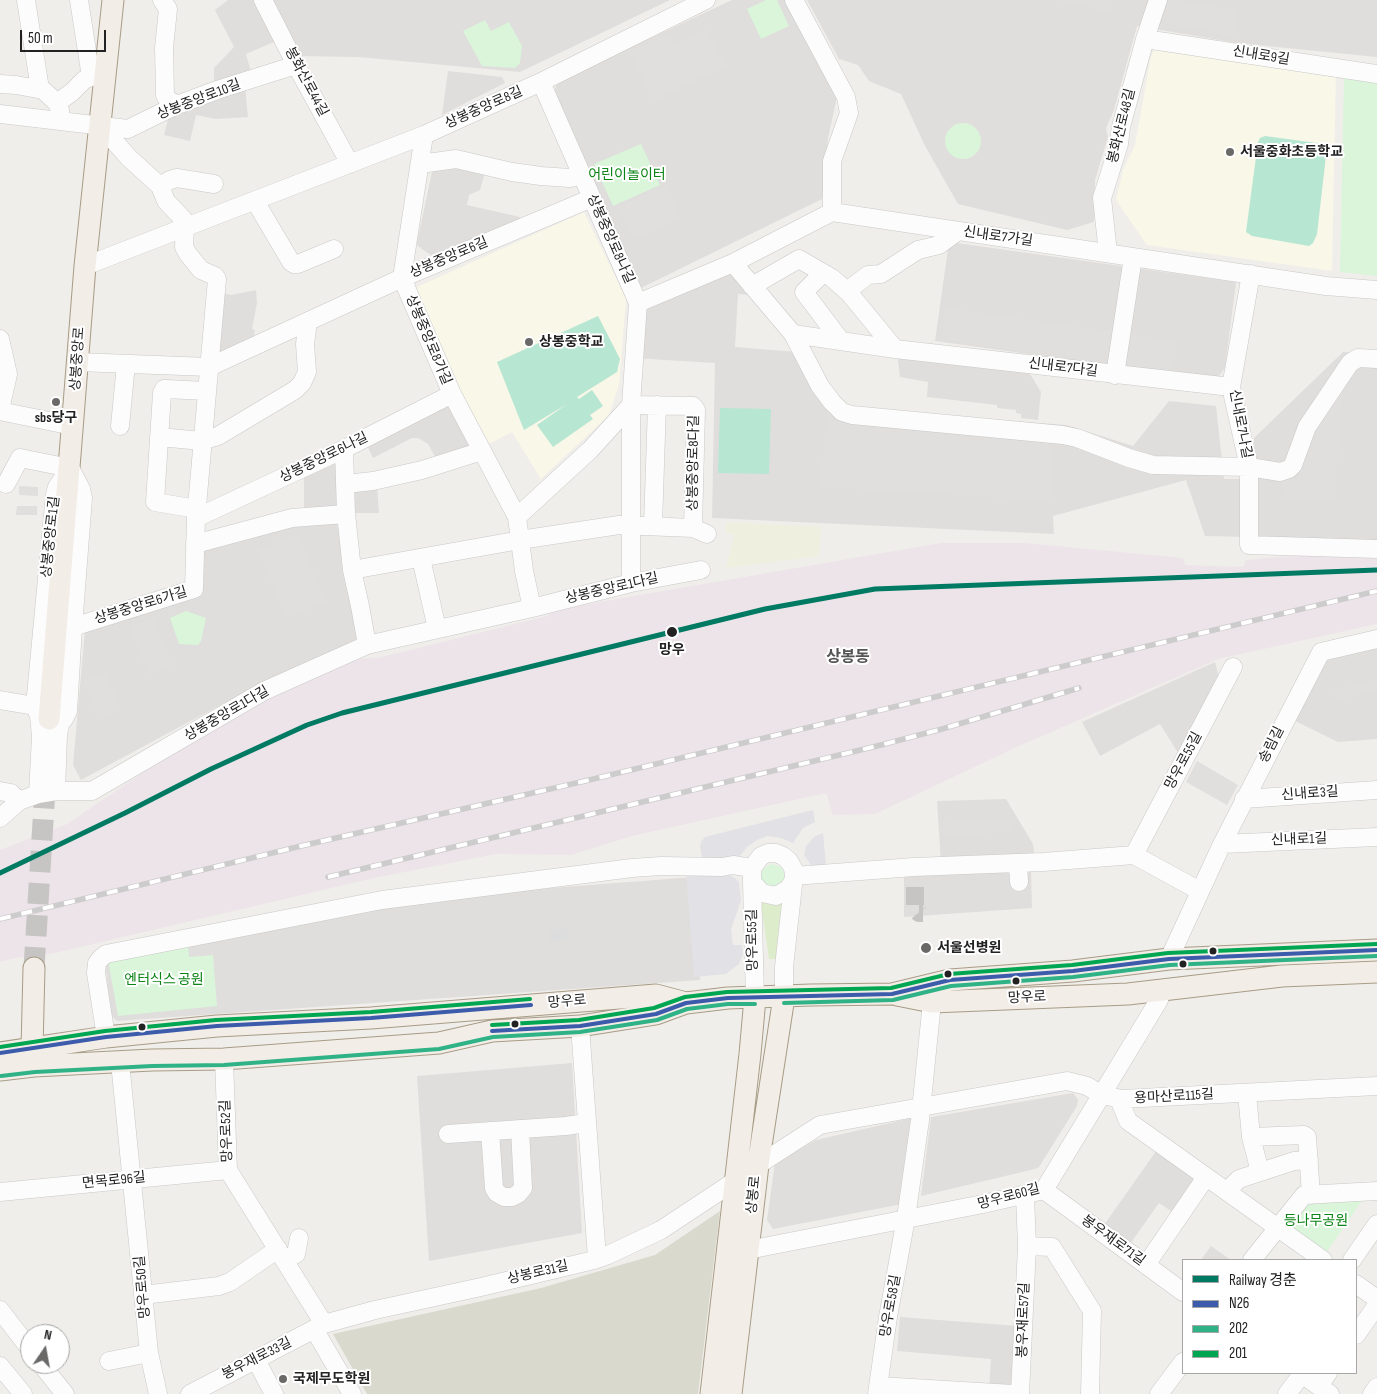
<!DOCTYPE html>
<html>
<head>
<meta charset="utf-8">
<style>
	body { margin:0 }
	#map { position:relative; width:1377px; height:1394px; overflow:hidden; background:#f0eeeb; font-family:"Sofia Sans Condensed","Noto Sans KR",sans-serif }
	canvas { display:block }
	.legend { position:absolute; left:1182px; top:1259px; width:175px; height:115px; box-sizing:border-box; background:#fff; border:1px solid #a7a7a7; margin:0; padding:6px 9px; list-style:none; font-size:15px; color:#222 }
	.legend li { display:flex; align-items:center; gap:10px; height:25px }
	.legend b { width:25px; border:1px solid #a7a7a7 }
	.north { position:absolute; left:20px; top:1324px; width:50px; height:50px; box-sizing:border-box; background:#fff; border:1px solid #a7a7a7; border-radius:50%; rotate:12deg; font-size:14px; font-weight:700; line-height:20px; text-align:center; color:#222 }
	.north::after { content:''; display:block; margin:auto; width:18px; height:22px; background:#6a6968; clip-path:polygon(50% 0,100% 100%,50% 72%,0 100%) }
	.scale { position:absolute; left:20px; top:30px; width:86px; height:22px; box-sizing:border-box; border:2px solid #222; border-top:0; padding-left:6px; font-size:15px; line-height:18px; white-space:nowrap; color:#222; -webkit-text-stroke:4px #fff; paint-order:stroke }
</style>
</head>
<body>
<div id="map">
<canvas width="1377" height="1394"></canvas>
<ul class="legend">
<li><b style="height:6px;background:#007a62"></b>Railway 경춘</li>
<li><b style="height:6px;background:#3d5bab"></b>N26</li>
<li><b style="height:6px;background:#30b287"></b>202</li>
<li><b style="height:6px;background:#00a651"></b>201</li>
</ul>
<div class="north">N</div>
<div class="scale">50 m</div>
</div>
<script>
const c = document.querySelector('canvas').getContext('2d');
c.lineJoin = 'round';
function paint(path, color) { c.fillStyle = color; c.fill(path, 'evenodd'); }
const poly = rows => new Path2D(rows.map(r => 'M' + r).join(''));
function trace(path, color, width, dash) { c.strokeStyle = color; c.lineWidth = width; c.lineCap = dash ? 'butt' : 'round'; c.setLineDash(dash || []); c.stroke(path); }
function label(font, color, halo, rows, align = 'center') {
  c.font = font + ' "Sofia Sans Condensed","Noto Sans KR",sans-serif'; c.lineWidth = 4; c.setLineDash([]); c.textBaseline = 'middle'; c.strokeStyle = halo; c.fillStyle = color; for (const [text, x, y, turn = 0] of rows) {
    c.save(); c.translate(x, y); c.rotate((+turn || 0) * Math.PI / 180); c.textAlign = isNaN(turn) ? turn : align; if (halo) c.strokeText(text, 0, 0); c.fillText(text, 0, 0); c.restore();
  }
}
paint(poly([
	[228,0,261,0,281,39,246,54,251,72,244,76,248,117,216,119,196,115,190,141,164,135,169,115,214,93,214,68,234,47,215,10],
	[268,0,670,0,520,72,358,57,298,56],
	[732,0,787,0,837,97,828,138,822,199,639,289,552,100,557,82],
	[807,0,1377,0,1377,57,1237,43,1137,26,1114,110,1106,128,1108,137,1095,180,1094,222,1067,230,958,204,925,146,901,94,869,81,858,65,839,59],
	[448,71,502,77,505,83,442,115],
	[457,162,489,170,484,176,480,190,469,195,467,205,520,217,519,221,432,256,418,246,417,243,433,167],
	[949,242,1236,282,1225,368,1216,380,935,341],
	[731,264,761,296,738,294,735,347,797,352,850,409,1067,425,1133,446,1169,401,1216,406,1224,479,1251,479,1254,438,1343,352,1377,353,1377,540,1205,536,1186,480,1053,516,1054,534,712,518,715,363,633,358,638,303],
	[256,290,257,303,252,329,255,330,253,341,218,360,222,293,231,295],
	[897,353,1027,369,1041,392,1038,420,1021,418,1021,414,1016,413,1016,410,997,408,997,405,927,397,928,382,900,377],
	[450,398,474,444,437,460,428,444,418,438,412,438,373,458,365,441],
	[331,461,343,461,344,487,377,485,379,513,304,513,304,477],
	[337,523,358,642,252,688,81,780,73,765,85,630,198,594,199,549,293,525],
	[1377,645,1377,739,1338,742,1291,719,1324,657],
	[1215,662,1220,682,1180,756,1160,724,1100,756,1082,722],
	[1006,799,1033,844,1035,860,941,864,937,801],
	[1031,869,1032,908,904,917,904,875],
	[694,877,700,980,117,1021,111,1015,105,961,383,907,525,890],
	[572,1063,582,1233,429,1261,417,1076],
	[1073,1093,1078,1100,1077,1106,1039,1167,1035,1169,921,1196,931,1117],
	[912,1118,902,1204,773,1229,767,1220,775,1163,816,1140],
	[1159,1147,1203,1178,1177,1215,1159,1203,1130,1244,1104,1225],
	[1211,1246,1231,1260,1201,1260],
	[900,1317,1018,1326,1013,1392,989,1390,991,1359,897,1351]
]), '#dfdedc');
paint(poly([
	[941,543,1025,543,1183,558,1185,565,1243,567,1246,560,1293,556,1377,556,1377,624,1218,659,1017,747,875,814,833,815,826,793,632,836,571,855,496,854,374,878,55,953,15,958,0,962,0,850,67,824,188,742,267,699,354,659,378,658,547,616,553,610]
]), '#ede4e9');
paint(poly([
	[1157,45,1336,71,1332,271,1147,245,1116,200,1123,170,1135,145,1151,56],
	[584,212,626,299,619,385,609,415,541,479,512,432,485,446,415,297,417,287]
]), '#f8f7e8');
paint(poly([
	[720,1211,698,1394,367,1394,333,1334,541,1288,655,1255]
]), '#d9d9cd');
paint(poly([
	[727,522,821,527,819,556,726,568,734,534,725,533]
]), '#efefdf');
paint(poly([
	[783,896,779,959,769,959,760,897]
]), '#ddeccb');
paint(poly([
	[766,0,777,0,789,26,761,39,747,9],
	[485,20,491,31,509,22,522,46,520,63,515,68,482,66,463,31],
	[1344,78,1377,82,1377,276,1340,272],
	'945 141a18 18 0 1 1 36 0a18 18 0 1 1-36 0Z',
	[641,144,660,185,613,206,594,164],
	[186,611,206,618,201,641,198,645,179,644,170,618],
	[772,864,781,867,785,874,786,878,780,889,764,888,759,876,764,868],
	[188,942,189,957,213,955,217,1006,118,1016,108,960],
	[1368,1192,1322,1259,1277,1227,1304,1195]
]), '#daf5da');
paint(poly([
	[1265,136,1324,144,1327,147,1317,234,1313,243,1309,246,1252,236,1246,232,1258,142,1260,138],
	[598,316,620,359,617,372,577,397,579,399,592,390,603,406,590,415,593,419,553,447,537,425,567,404,524,430,497,362],
	[720,408,771,409,769,474,718,473]
]), '#b7e6d2');
paint(poly([
	[1055,0,1113,0,1111,12],
	[1168,0,1177,0,1236,10,1235,36,1166,23],
	[707,29,726,66,653,101,630,51,668,34,674,45],
	[666,185,681,218,633,239,618,207],
	[946,308,1176,341,1173,372,942,340],
	[1343,388,1338,436,1335,502,1281,498,1283,479,1297,478,1314,427],
	[827,405,1052,434,1051,500,821,487],
	[19,486,38,487,38,496,19,495],
	[17,506,37,506,37,515,16,515],
	[297,534,326,602,286,618,258,550],
	[154,618,172,666,149,675,130,627],
	[105,671,122,710,99,720,83,681],
	[1377,680,1377,691,1336,700,1334,690],
	[1197,761,1238,785,1227,805,1186,782],
	[1013,820,1014,832,943,835,943,823]
]), '#e0dfde');
paint(poly([
	[813,810,815,822,803,828,793,843,781,838,767,836,757,840,747,847,740,856,730,860,703,858,702,856,700,847,701,842,705,837],
	[823,833,826,866,811,865,804,855,806,846,814,837],
	[686,872,725,873,735,878,739,882,741,901,731,929,733,945,742,945,743,954,739,964,726,974,694,977]
]), '#e2e1e5');
paint(poly([
	[569,929,570,941,550,942,549,930]
]), '#dedddd');
trace(poly([
	[915,887,915,908,919,913,923,913]
]), '#c7c5c3', 18, [18, 9]);
trace(poly([
	[34,968,46,773]
]), '#c7c5c3', 21, [21, 11]);
const minor = poly([
	[26,0,40,89],
	[79,0,91,77,106,75],
	[162,0,168,9,164,48,165,95,167,99,177,105],
	[263,0,296,65,350,164],
	[794,0,846,97,849,113,832,161,832,212],
	[1145,39,1377,74],
	[541,82,638,303,631,405,631,583],
	[0,84,16,85,43,90,57,103,60,110,60,121],
	[57,103,72,92,84,80,91,77],
	[0,114,128,129,177,105,217,90,296,65],
	[424,135,402,278,452,394,517,517,524,571,532,608],
	[420,164,456,159,512,172,541,176,569,178,582,176],
	[160,186,170,180,177,178,214,184],
	[255,201,291,262,294,264,298,264,334,249],
	[1108,253,1102,198,1119,144,1121,127,1145,39,1158,0],
	[733,263,793,334,820,386,832,402,842,412,852,415,1063,435,1077,438,1129,458,1153,465,1249,467,1280,472,1289,469,1293,465,1307,427,1350,363,1358,358,1377,359],
	[85,266,424,135,541,82,706,0],
	[823,273,804,292,841,341],
	[1251,274,1231,387,1249,467,1249,545,1377,549],
	[752,286,799,259,832,278,849,293,895,349],
	[847,291,868,275,881,274,918,250,939,245,958,231],
	[638,303,733,263,832,212,1326,286,1377,290],
	[793,334,895,349,1231,387],
	[0,339,8,374,0,410],
	[78,362,209,367,402,278,592,198],
	[1115,375,1133,257],
	[0,411,73,426],
	[120,426,126,364],
	[159,437,202,441,218,436,295,390,302,383,307,372,305,344,308,321],
	[344,449,346,514,352,570,360,606,367,645],
	[6,484,20,458,70,468],
	[346,484,373,481,422,470,482,451],
	[197,509,155,502,162,393,164,389,166,389,206,391],
	[517,517,590,450,631,405,693,406,696,410,693,528],
	[196,518,344,449,452,394],
	[653,525,657,405],
	[195,544,292,518,346,514],
	[421,558,437,629],
	[352,570,520,540,619,525,693,528,707,534],
	[73,627,194,589,196,518,217,279,215,276,201,270,188,254,184,247,185,228,183,219,166,201,160,186,129,158,101,126],
	[0,700,35,706],
	[39,716,49,722,56,722,64,719,68,711,73,627,83,498,81,489,70,468],
	[0,791,11,793,19,801],
	[56,791,58,735,61,720],
	[38,794,41,736,39,716,35,706,55,494,57,487,69,469],
	[1244,799,1377,790],
	[0,818,19,801,38,794,56,791,92,791,264,691,367,645,532,608,631,583,701,570],
	[1222,844,1377,837],
	[1134,855,1233,667],
	[1134,855,1200,891],
	[1018,863,1019,882],
	[794,876,914,867,1043,862,1134,855],
	[752,882,755,998],
	[1169,959,1222,844,1321,652,1377,639],
	[784,997,784,967,794,876,793,868,789,861,783,856,776,853,768,853,761,856,752,868,752,882,762,893,776,896,788,889,792,883],
	[580,1026,597,1258],
	[106,1037,96,973,97,963,101,958,106,954,382,900,632,868,661,866,722,867,733,865,752,868],
	[224,1059,228,1170,324,1324],
	[120,1062,149,1353,158,1394],
	[1247,1093,1251,1137,1260,1172],
	[1119,1099,1128,1121,1323,1260],
	[490,1131,494,1188,497,1193,504,1197,512,1197,518,1194,523,1188,520,1129],
	[448,1134,566,1126,586,1123],
	[1251,1137,1304,1135,1307,1137,1311,1195],
	[758,1165,820,1125,1067,1081,1087,1086,1102,1095,1122,1099,1377,1086],
	[1044,1190,1183,1292],
	[1227,1191,1239,1179,1294,1161,1309,1160],
	[0,1192,228,1170],
	[1027,1246,1052,1247,1092,1311,1090,1394],
	[748,1250,983,1204,1044,1190,1159,1000,1162,990],
	[284,1260,296,1254,299,1238],
	[1252,1260,1304,1195,1377,1191],
	[1352,1260,1377,1224],
	[1146,1265,1206,1177],
	[1356,1284,1377,1299],
	[143,1295,219,1286,230,1282,278,1249],
	[0,1310,30,1349],
	[314,1329,352,1394],
	[1356,1335,1377,1305],
	[256,1360,274,1394],
	[109,1361,149,1353],
	[41,1364,65,1394],
	[0,1366,23,1394],
	[1300,1373,1330,1394],
	[879,1386,1013,1394],
	[1319,1386,1328,1373],
	[190,1394,324,1324,375,1310,481,1287,594,1260,608,1255,661,1230,735,1181],
	[877,1394,888,1317,906,1218,920,1120,932,1002],
	[1020,1394,1027,1246,1025,1195],
	[1159,1394,1183,1362],
	[1287,1394,1302,1374],
	[1372,1394,1377,1387]
]);
const major = poly([
	[49,719,85,266,113,0],
	[897,995,932,1002,1128,994,1282,976,1377,972],
	[0,1053,106,1037,217,1026,371,1018,656,995,686,1003],
	[34,1062,32,1049,34,968],
	[0,1070,34,1066,152,1060,224,1059,439,1043,492,1031,580,1026,656,1014,686,1003,728,998,811,995,892,994,950,980,1073,971,1169,959,1377,950],
	[711,1394,750,1054,755,998],
	[731,1394,758,1165,784,997]
]);
trace(minor, '#c9c8c7', 19);
trace(major, '#a79c86', 23);
trace(minor, '#fdfcfc', 18);
trace(major, '#f3ede7', 21);
const rail = poly([
	[328,877,877,746,942,729,1079,688],
	[0,919,301,846,585,781,1377,591]
]);
trace(rail, '#ccc', 5.5);
trace(rail, '#fff', 4, [11]);
trace(poly([
	[492,1031,580,1026,656,1014,686,1003,728,998,892,994,950,980,1073,971,1169,959,1377,950],
	[0,1053,106,1037,217,1026,371,1018,531,1005]
]), '#3d5bab', 4);
trace(poly([
	[784,1003,893,1000,951,986,1073,977,1170,965,1377,956],
	[1,1076,35,1072,152,1066,224,1065,439,1049,493,1037,580,1032,657,1020,687,1009,728,1004,755,1004]
]), '#30b287', 4);
trace(poly([
	[492,1025,579,1020,654,1008,685,997,727,992,891,988,949,974,1072,965,1168,953,1377,944],
	[0,1047,105,1031,216,1020,371,1012,530,999]
]), '#00a651', 4);
trace(poly([
	[0,873,125,813,211,769,307,725,342,713,765,609,875,589,1377,570]
]), '#007a62', 5);
for (const [x, y, r, color] of [
	[1230,152,5,"#6a6968"],
	[529,342,5,"#6a6968"],
	[56,402,5,"#6a6968"],
	[672,632,6,"#222"],
	[926,948,6,"#6a6968"],
	[1213,951,4.5,"#222"],
	[1183,964,4.5,"#222"],
	[948,974,4.5,"#222"],
	[1016,981,4.5,"#222"],
	[515,1024,4.5,"#222"],
	[142,1027,4.5,"#222"],
	[283,1379,5,"#6a6968"]
]) { const dot = new Path2D(); dot.arc(x, y, r, 0, 2 * Math.PI); c.fillStyle = color; c.fill(dot); trace(dot, '#fff', 2); }
label('14px', '#222', '#fff', [
	["신내로9길",1261,56,9],
	["봉화산로44길",306,82,62],
	["상봉중앙로10길",199,100,-21],
	["상봉중앙로8길",484,108,-24],
	["봉화산로48길",1122,126,-76],
	["신내로7가길",998,237,8],
	["상봉중앙로8나길",610,239,66],
	["상봉중앙로6길",449,258,-23],
	["상봉중앙로8가길",428,340,67],
	["상봉중앙로",78,359,-86],
	["신내로7다길",1063,368,7],
	["신내로7나길",1240,424,79],
	["상봉중앙로6나길",324,458,-26],
	["상봉중앙로8다길",694,463,-89],
	["상봉중앙로1길",51,537,-84],
	["상봉중앙로1다길",612,589,-13],
	["상봉중앙로6가길",141,606,-17],
	["상봉중앙로1다길",227,714,-30],
	["송림길",1272,745,-63],
	["망우로55길",1184,761,-62],
	["신내로3길",1310,794,-4],
	["신내로1길",1299,840,-2],
	["망우로55길",753,940,-91],
	["망우로",1027,998,-3],
	["망우로",567,1002,-5],
	["용마산로115길",1174,1097,-3],
	["망우로52길",227,1131,-92],
	["면목로96길",114,1181,-6],
	["상봉로",754,1195,-84],
	["망우로60길",1009,1197,-15],
	["봉우재로71길",1113,1241,36],
	["상봉로31길",538,1273,-13],
	["망우로50길",143,1287,-95],
	["망우로58길",891,1306,-80],
	["봉우재로57길",1024,1320,-88],
	["봉우재로33길",257,1359,-27]
]);
label('bold 14px', '#222', '#fff', [
	["서울중화초등학교",1240,152],
	["상봉중학교",539,342],
	["sbs당구",56,418,"center"],
	["서울선병원",937,948],
	["국제무도학원",293,1379]
], 'left');
label('14px', '#0c8416', '#fff', [
	["어린이놀이터",627,175],
	["엔터식스 공원",164,980],
	["등나무공원",1316,1221]
]);
label('bold 14px', '#222', '#fff', [
	["망우",672,650]
]);
label('bold 16px', '#555', '#fff', [
	["상봉동",848,658]
]);
</script>
</body>
</html>
